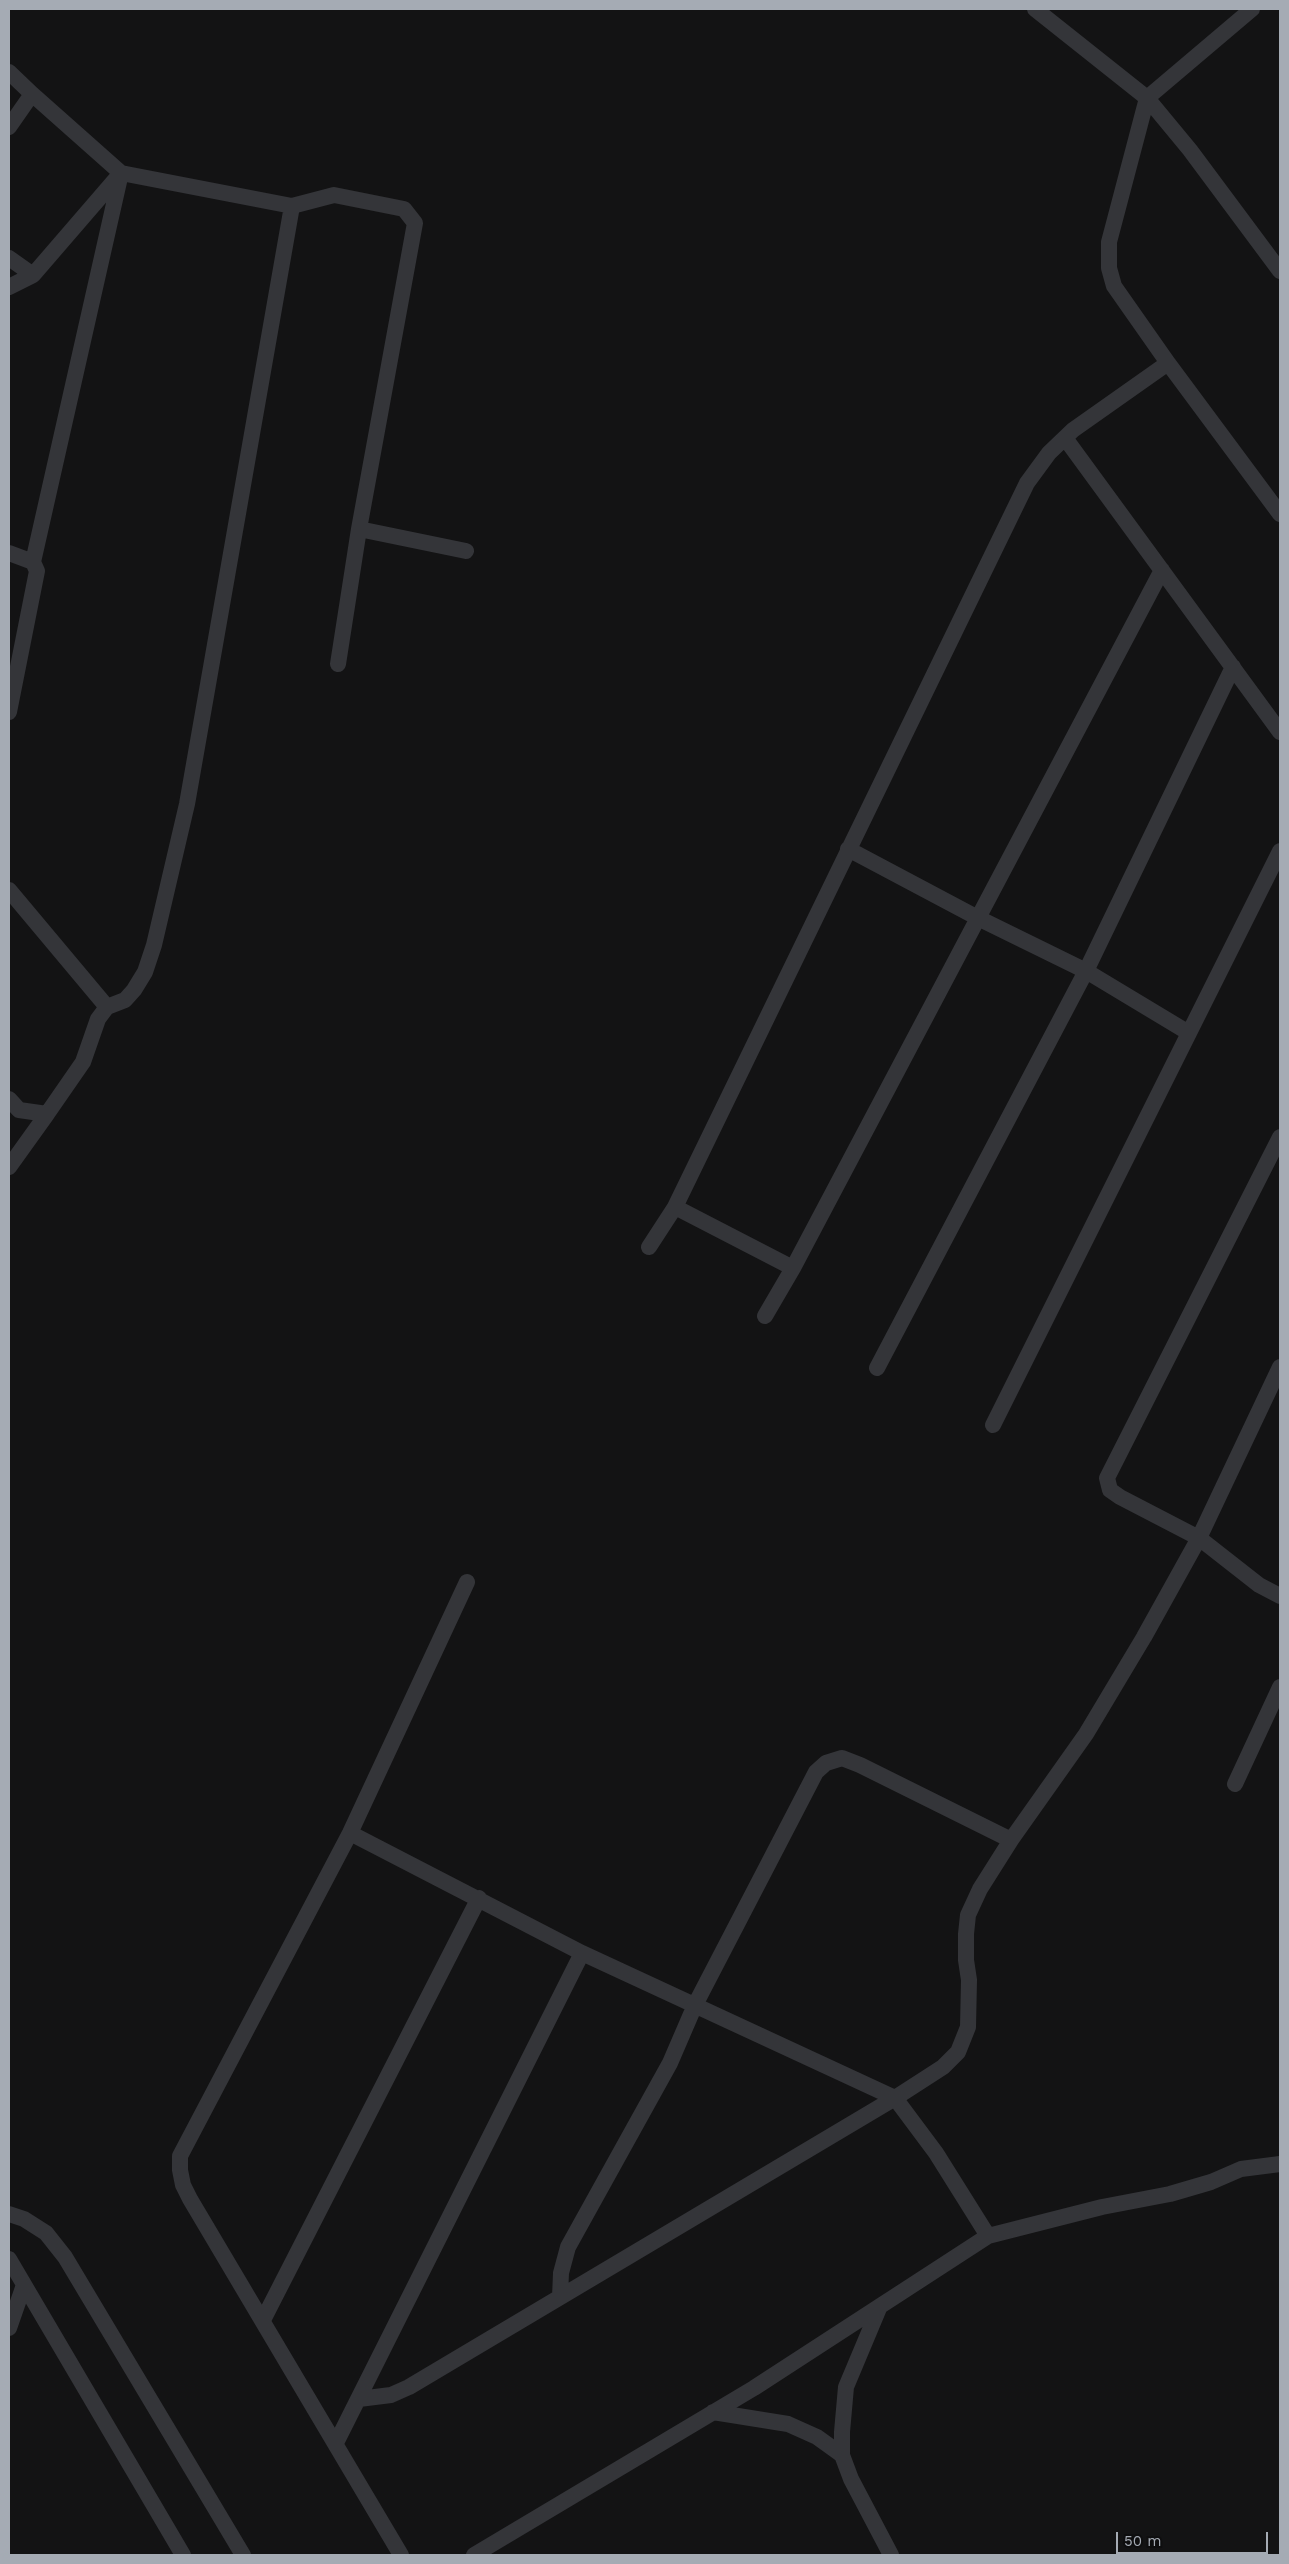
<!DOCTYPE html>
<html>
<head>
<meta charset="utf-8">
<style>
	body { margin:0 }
	#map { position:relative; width:1289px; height:2564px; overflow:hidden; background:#131314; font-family:"Work Sans",sans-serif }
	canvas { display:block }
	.frame { position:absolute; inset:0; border:10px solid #a5abb4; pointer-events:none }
	.scale { position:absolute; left:1116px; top:2532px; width:152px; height:22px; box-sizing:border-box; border:2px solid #a5abb4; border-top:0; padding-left:6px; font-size:15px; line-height:18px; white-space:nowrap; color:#a5abb4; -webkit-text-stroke:4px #0e0e0f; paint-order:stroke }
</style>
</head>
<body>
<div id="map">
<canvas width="1289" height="2564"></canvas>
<div class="frame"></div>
<div class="scale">50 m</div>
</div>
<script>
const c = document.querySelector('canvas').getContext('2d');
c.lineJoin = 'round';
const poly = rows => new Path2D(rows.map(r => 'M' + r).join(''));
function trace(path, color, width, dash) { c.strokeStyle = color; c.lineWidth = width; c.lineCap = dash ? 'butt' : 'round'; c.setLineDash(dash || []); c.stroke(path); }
trace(poly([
	[1035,9,1147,98,1190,150,1280,271],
	[9,72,32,94,9,127],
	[32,94,121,173,33,275],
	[292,206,334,195,404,209,415,223,359,529,338,664],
	[9,258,33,275,9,287],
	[1168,363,1280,514],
	[1065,438,1280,732],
	[359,529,466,551],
	[9,553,33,562,37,571,9,712],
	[33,562,121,173,292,206,187,804,154,945,145,972,134,990,125,1000,107,1007,98,1019,83,1062,47,1114],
	[848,849,978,918,1086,971,1189,1033],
	[9,890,107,1007],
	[9,1099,19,1110,47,1114,9,1167],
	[1280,1137,1107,1478,1110,1490,1120,1497,1199,1538,1259,1585,1280,1596],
	[675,1207,793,1268],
	[649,1247,675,1207,1027,483,1049,453,1073,430,1168,363,1114,286,1109,268,1109,242,1147,98,1252,9],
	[765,1316,793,1268,1162,570],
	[1280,1367,1199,1538,1144,1637,1086,1734,1011,1840,980,1889,968,1915,966,1934,966,1960,969,1980,968,2027,958,2052,943,2067,895,2098,936,2153,988,2236,1102,2207,1170,2194,1211,2182,1241,2169,1280,2164],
	[877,1368,1086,971,1233,667],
	[993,1425,1280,851],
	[1235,1784,1280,1687],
	[350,1833,582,1953,895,2098],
	[9,2214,24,2219,46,2233,65,2257,243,2555],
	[9,2259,183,2555],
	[560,2297,561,2273,568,2247,670,2063,695,2005,816,1772,826,1763,842,1758,860,1765,1011,1840],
	[880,2306,846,2387,842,2432,842,2455,851,2479,891,2555],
	[263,2320,479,1898],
	[9,2328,24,2285],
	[359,2399,391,2395,409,2387,895,2098],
	[713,2412,788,2424,817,2437,842,2455],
	[336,2443,582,1953],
	[401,2555,190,2199,183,2185,180,2170,180,2156,350,1833,467,1582],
	[474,2555,754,2388,988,2236]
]), '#343539', 16);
</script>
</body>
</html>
